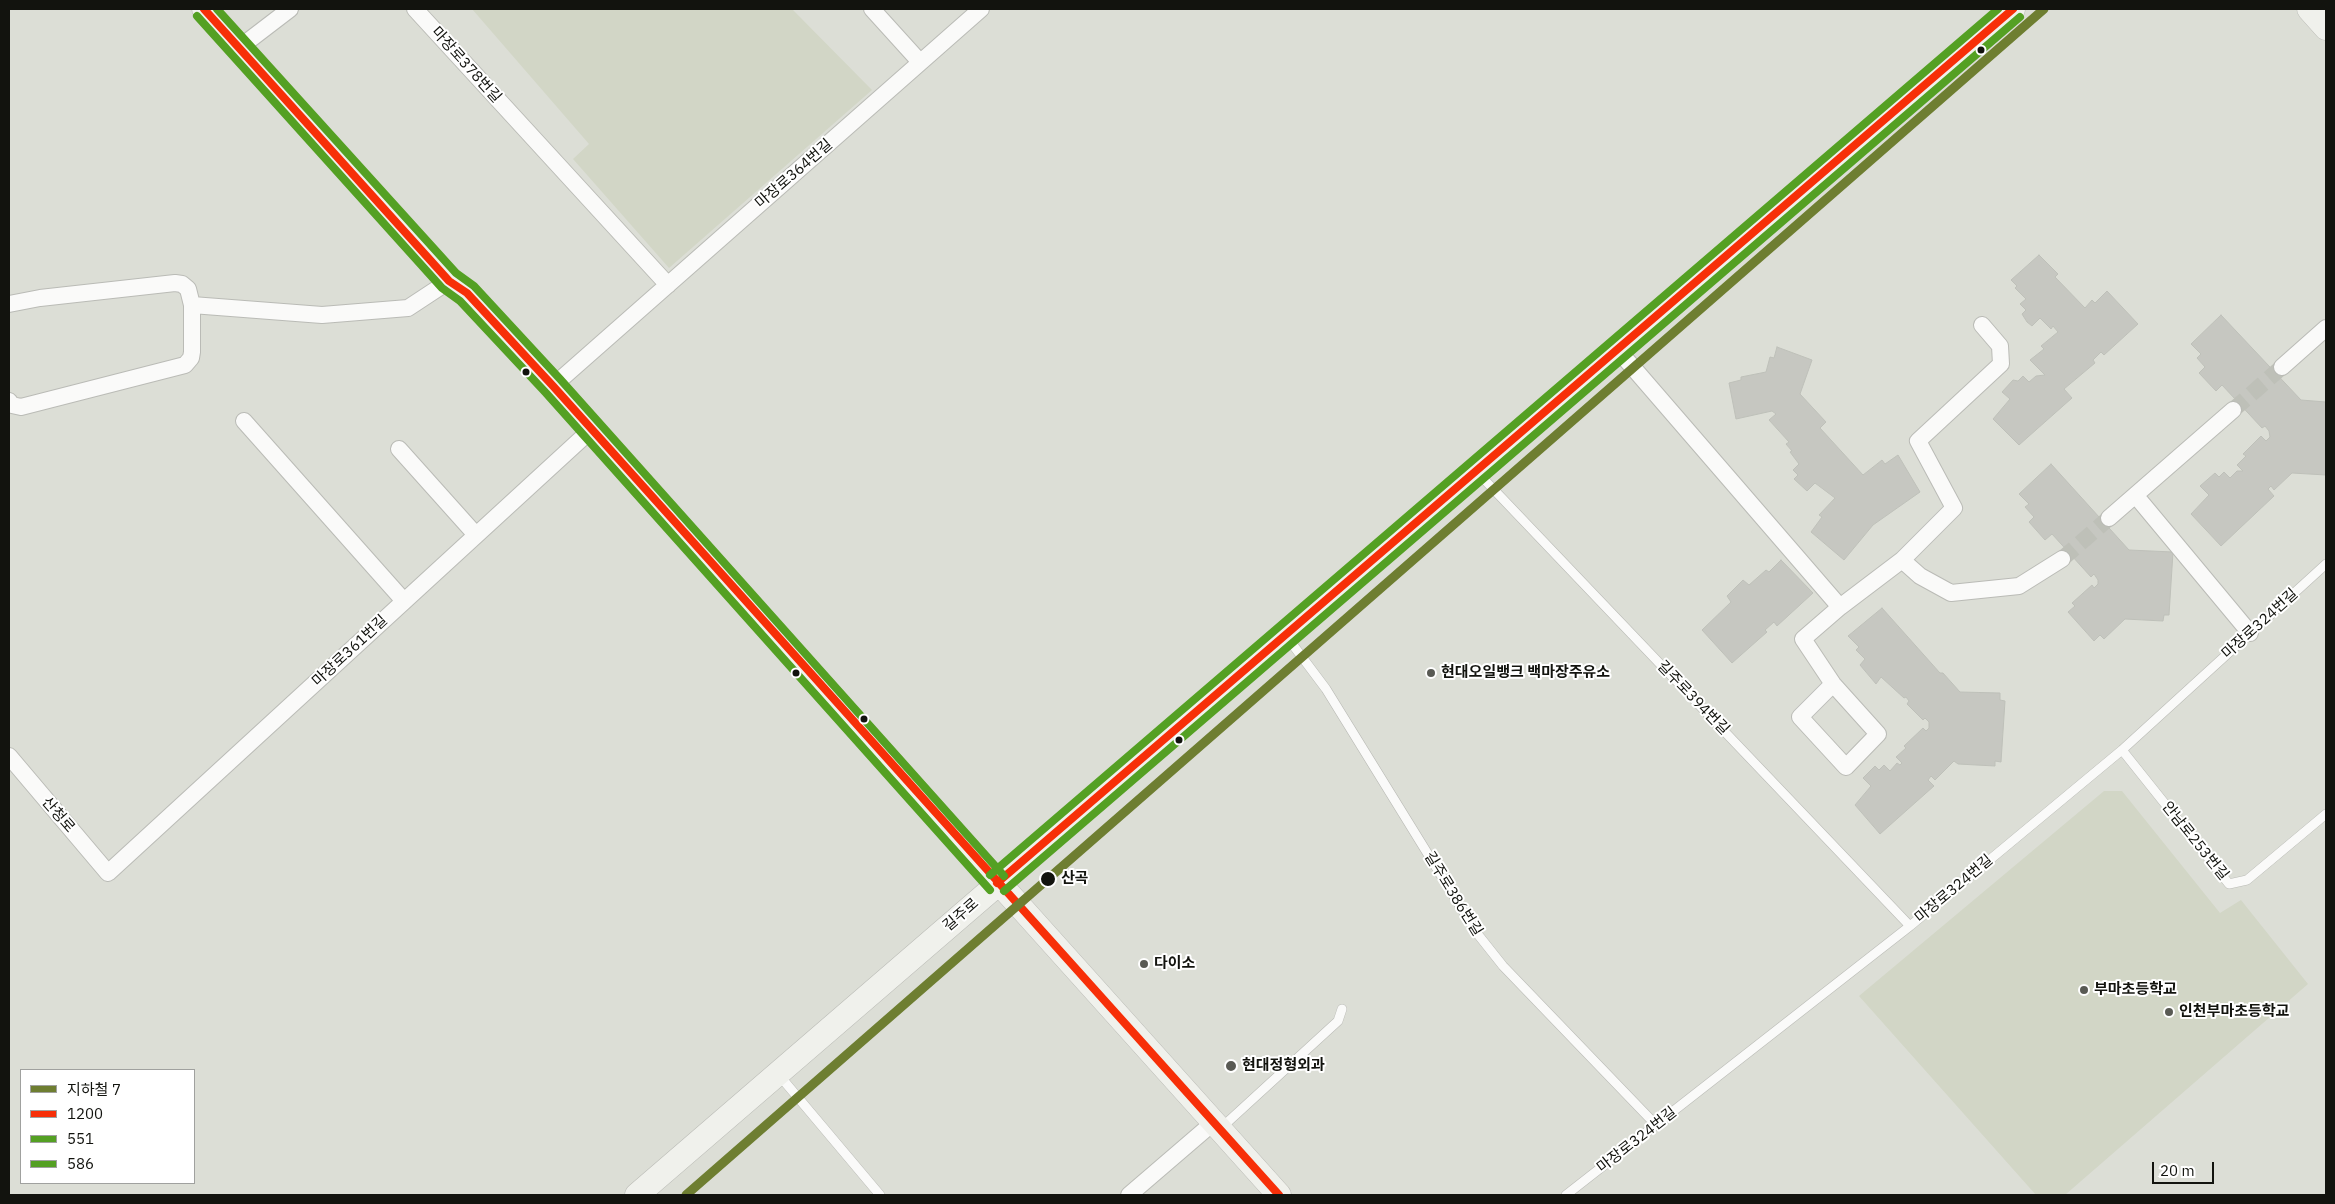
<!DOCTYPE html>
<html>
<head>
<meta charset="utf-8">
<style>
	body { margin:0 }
	#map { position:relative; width:2335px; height:1204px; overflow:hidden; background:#dcded6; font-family:"IBM Plex Sans","Noto Sans KR",sans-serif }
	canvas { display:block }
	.frame { position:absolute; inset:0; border:10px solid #12130e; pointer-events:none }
	.legend { position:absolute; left:20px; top:1069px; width:175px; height:115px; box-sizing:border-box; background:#fff; border:1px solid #a0a19f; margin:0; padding:6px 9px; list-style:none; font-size:15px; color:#12130e }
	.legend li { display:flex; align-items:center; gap:10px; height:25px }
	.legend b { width:25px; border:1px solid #a0a19f }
	.scale { position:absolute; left:2152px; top:1162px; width:62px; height:22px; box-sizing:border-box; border:2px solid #12130e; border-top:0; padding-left:6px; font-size:15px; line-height:18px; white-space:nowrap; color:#12130e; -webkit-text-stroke:4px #fff; paint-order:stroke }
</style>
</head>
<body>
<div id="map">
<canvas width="2335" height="1204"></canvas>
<div class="frame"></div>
<ul class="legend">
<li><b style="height:6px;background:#6e7e31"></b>지하철 7</li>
<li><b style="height:6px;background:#f72f08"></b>1200</li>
<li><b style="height:6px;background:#54a023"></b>551</li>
<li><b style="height:6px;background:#54a023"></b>586</li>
</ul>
<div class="scale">20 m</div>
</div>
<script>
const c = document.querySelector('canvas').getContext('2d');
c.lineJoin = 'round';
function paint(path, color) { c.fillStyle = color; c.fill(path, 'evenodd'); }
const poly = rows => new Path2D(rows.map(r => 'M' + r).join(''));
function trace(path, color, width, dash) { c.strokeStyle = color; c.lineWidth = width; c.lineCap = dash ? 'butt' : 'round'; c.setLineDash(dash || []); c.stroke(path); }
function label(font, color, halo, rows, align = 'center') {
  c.font = font + ' "IBM Plex Sans","Noto Sans KR",sans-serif'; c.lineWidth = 4; c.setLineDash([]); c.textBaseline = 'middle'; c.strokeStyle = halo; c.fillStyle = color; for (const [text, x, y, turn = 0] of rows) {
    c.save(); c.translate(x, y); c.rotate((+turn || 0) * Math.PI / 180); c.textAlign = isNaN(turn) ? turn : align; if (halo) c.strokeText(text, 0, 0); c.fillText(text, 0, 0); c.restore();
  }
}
paint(poly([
	[472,9,792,9,872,90,669,268,573,159,589,144],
	[2104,791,2122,791,2220,913,2241,900,2308,984,2065,1195,2036,1195,1859,996]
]), '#d2d6c6');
const building = poly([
	[2039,255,2058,274,2055,277,2085,308,2092,300,2095,303,2107,291,2138,324,2104,355,2101,352,2093,360,2095,363,2064,389,2072,398,2019,445,1993,419,2010,399,2002,392,2013,380,2018,381,2023,376,2029,382,2036,376,2045,375,2030,360,2044,349,2041,346,2058,332,2053,326,2051,329,2040,318,2032,326,2027,322,2022,314,2026,310,2020,304,2026,299,2015,288,2017,286,2011,280,2039,255],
	[2221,315,2301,400,2326,402,2326,475,2292,473,2274,490,2271,486,2268,489,2274,496,2221,546,2191,514,2209,495,2200,486,2215,473,2219,477,2224,472,2230,478,2237,471,2243,471,2237,465,2246,456,2243,454,2261,436,2266,441,2270,437,2269,431,2265,426,2262,428,2222,385,2216,391,2199,373,2205,367,2197,358,2201,354,2191,344,2221,315],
	[1777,347,1812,360,1800,394,1826,422,1820,428,1863,475,1882,460,1885,464,1898,455,1920,492,1873,525,1844,560,1811,532,1822,517,1819,515,1835,498,1815,483,1807,491,1794,479,1798,475,1793,470,1799,464,1790,452,1792,451,1786,444,1789,442,1769,420,1776,414,1772,411,1736,419,1729,383,1741,380,1741,377,1766,372,1770,357,1774,358,1777,347],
	[2051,464,2129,550,2173,552,2169,615,2164,615,2163,621,2125,619,2104,639,2100,635,2094,641,2068,612,2075,606,2072,603,2092,585,2094,588,2098,584,2098,580,2094,574,2091,577,2052,534,2045,540,2029,522,2034,517,2025,507,2029,504,2019,494,2051,464],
	[1781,560,1813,593,1777,626,1774,622,1765,630,1767,632,1732,663,1702,630,1731,602,1727,596,1743,580,1749,585,1766,570,1769,572,1781,560],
	[1882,608,1940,673,1943,673,1960,692,2000,693,2000,700,2005,701,2001,762,1995,761,1995,766,1958,764,1954,761,1935,780,1931,776,1928,780,1934,786,1880,834,1855,805,1871,786,1863,778,1875,766,1879,770,1884,765,1890,771,1897,763,1900,765,1902,763,1896,757,1906,748,1904,746,1923,728,1926,731,1929,728,1929,722,1925,718,1923,720,1907,704,1909,701,1906,697,1904,698,1881,677,1876,684,1860,665,1865,659,1856,650,1859,647,1848,636,1882,608]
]);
paint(building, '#c6c7c1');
trace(building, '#bec0b9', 1);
trace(poly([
	[2233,410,2282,367],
	[2062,559,2109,518]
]), '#bec0b8', 16, [16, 8]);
const service = poly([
	[1478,473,1910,926],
	[1287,637,1326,689,1476,932,1503,966,1656,1125],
	[2122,750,2229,884,2247,880,2326,814],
	[779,1075,880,1195],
	[1220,1129,1338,1021,1342,1009],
	[1566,1195,1910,926,2122,750,2326,564]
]);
const minor = poly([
	[415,9,668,285],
	[872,9,920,62],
	[239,48,290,9],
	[9,304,40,298,175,283,182,284,188,289,192,305,192,352,191,358,185,365,21,407,12,405,9,401],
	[192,305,322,315,408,308,449,281],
	[1617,349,1840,607],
	[2282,367,2326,328],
	[553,386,981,9],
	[244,421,404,601],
	[399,449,476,535],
	[2136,496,2250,633],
	[2109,518,2233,410],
	[1902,560,1920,576,1951,593,2019,586,2062,559],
	[1833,684,1800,717,1846,767,1878,734,1833,684,1803,639,1840,607,1902,560,1954,508,1918,441,2001,364,2000,346,1982,325],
	[9,756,108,873,592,429],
	[1129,1195,1214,1122]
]);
const secondary = poly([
	[204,9,449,281,467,293,553,386,1279,1195],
	[2309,9,2326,28],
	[637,1195,2013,9]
]);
trace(service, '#babbb6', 10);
trace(minor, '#babbb6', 18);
trace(secondary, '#babbb6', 25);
trace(service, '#fafaf9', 9);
trace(minor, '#fafaf9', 16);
trace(secondary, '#f0f1ec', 24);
trace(poly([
	[204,9,449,281,467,293,553,386,1279,1195],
	[997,883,2013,9]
]), '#f72f08', 8);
trace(poly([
	[197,16,442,288,460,301,546,393,990,890],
	[1004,891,2020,17]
]), '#54a023', 8);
trace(poly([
	[217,9,456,273,474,286,560,379,1004,876],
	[990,875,1998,9]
]), '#54a023', 8);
trace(poly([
	[686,1195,2044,9]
]), '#6e7e31', 9);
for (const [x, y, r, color] of [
	[1981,50,4.5,"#12130e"],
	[526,372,4.5,"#12130e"],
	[796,673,4.5,"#12130e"],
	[1431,673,5,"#595a54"],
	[864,719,4.5,"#12130e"],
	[1179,740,4.5,"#12130e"],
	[1048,879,8,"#12130e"],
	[1144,964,5,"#595a54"],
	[2084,990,5,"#595a54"],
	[2169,1012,5,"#595a54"],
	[1231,1066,6,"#595a54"]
]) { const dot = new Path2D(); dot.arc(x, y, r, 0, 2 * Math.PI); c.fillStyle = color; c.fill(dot); trace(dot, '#fff', 2); }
label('15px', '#12130e', '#fff', [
	["마장로378번길",466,65,48],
	["마장로364번길",794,174,-41],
	["마장로324번길",2260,624,-42],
	["마장로361번길",350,651,-43],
	["길주로394번길",1693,698,46],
	["산청로",58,815,49],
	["안남로253번길",2195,841,51],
	["마장로324번길",1954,889,-40],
	["길주로386번길",1453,894,58],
	["길주로",961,915,-41],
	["마장로324번길",1637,1140,-38]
]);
label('bold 15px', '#12130e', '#fff', [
	["현대오일뱅크 백마장주유소",1441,673],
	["다이소",1154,964],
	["부마초등학교",2094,990],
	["인천부마초등학교",2179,1012],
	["현대정형외과",1242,1066]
], 'left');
label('bold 15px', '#12130e', '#fff', [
	["산곡",1061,879]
], 'left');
</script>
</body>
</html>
